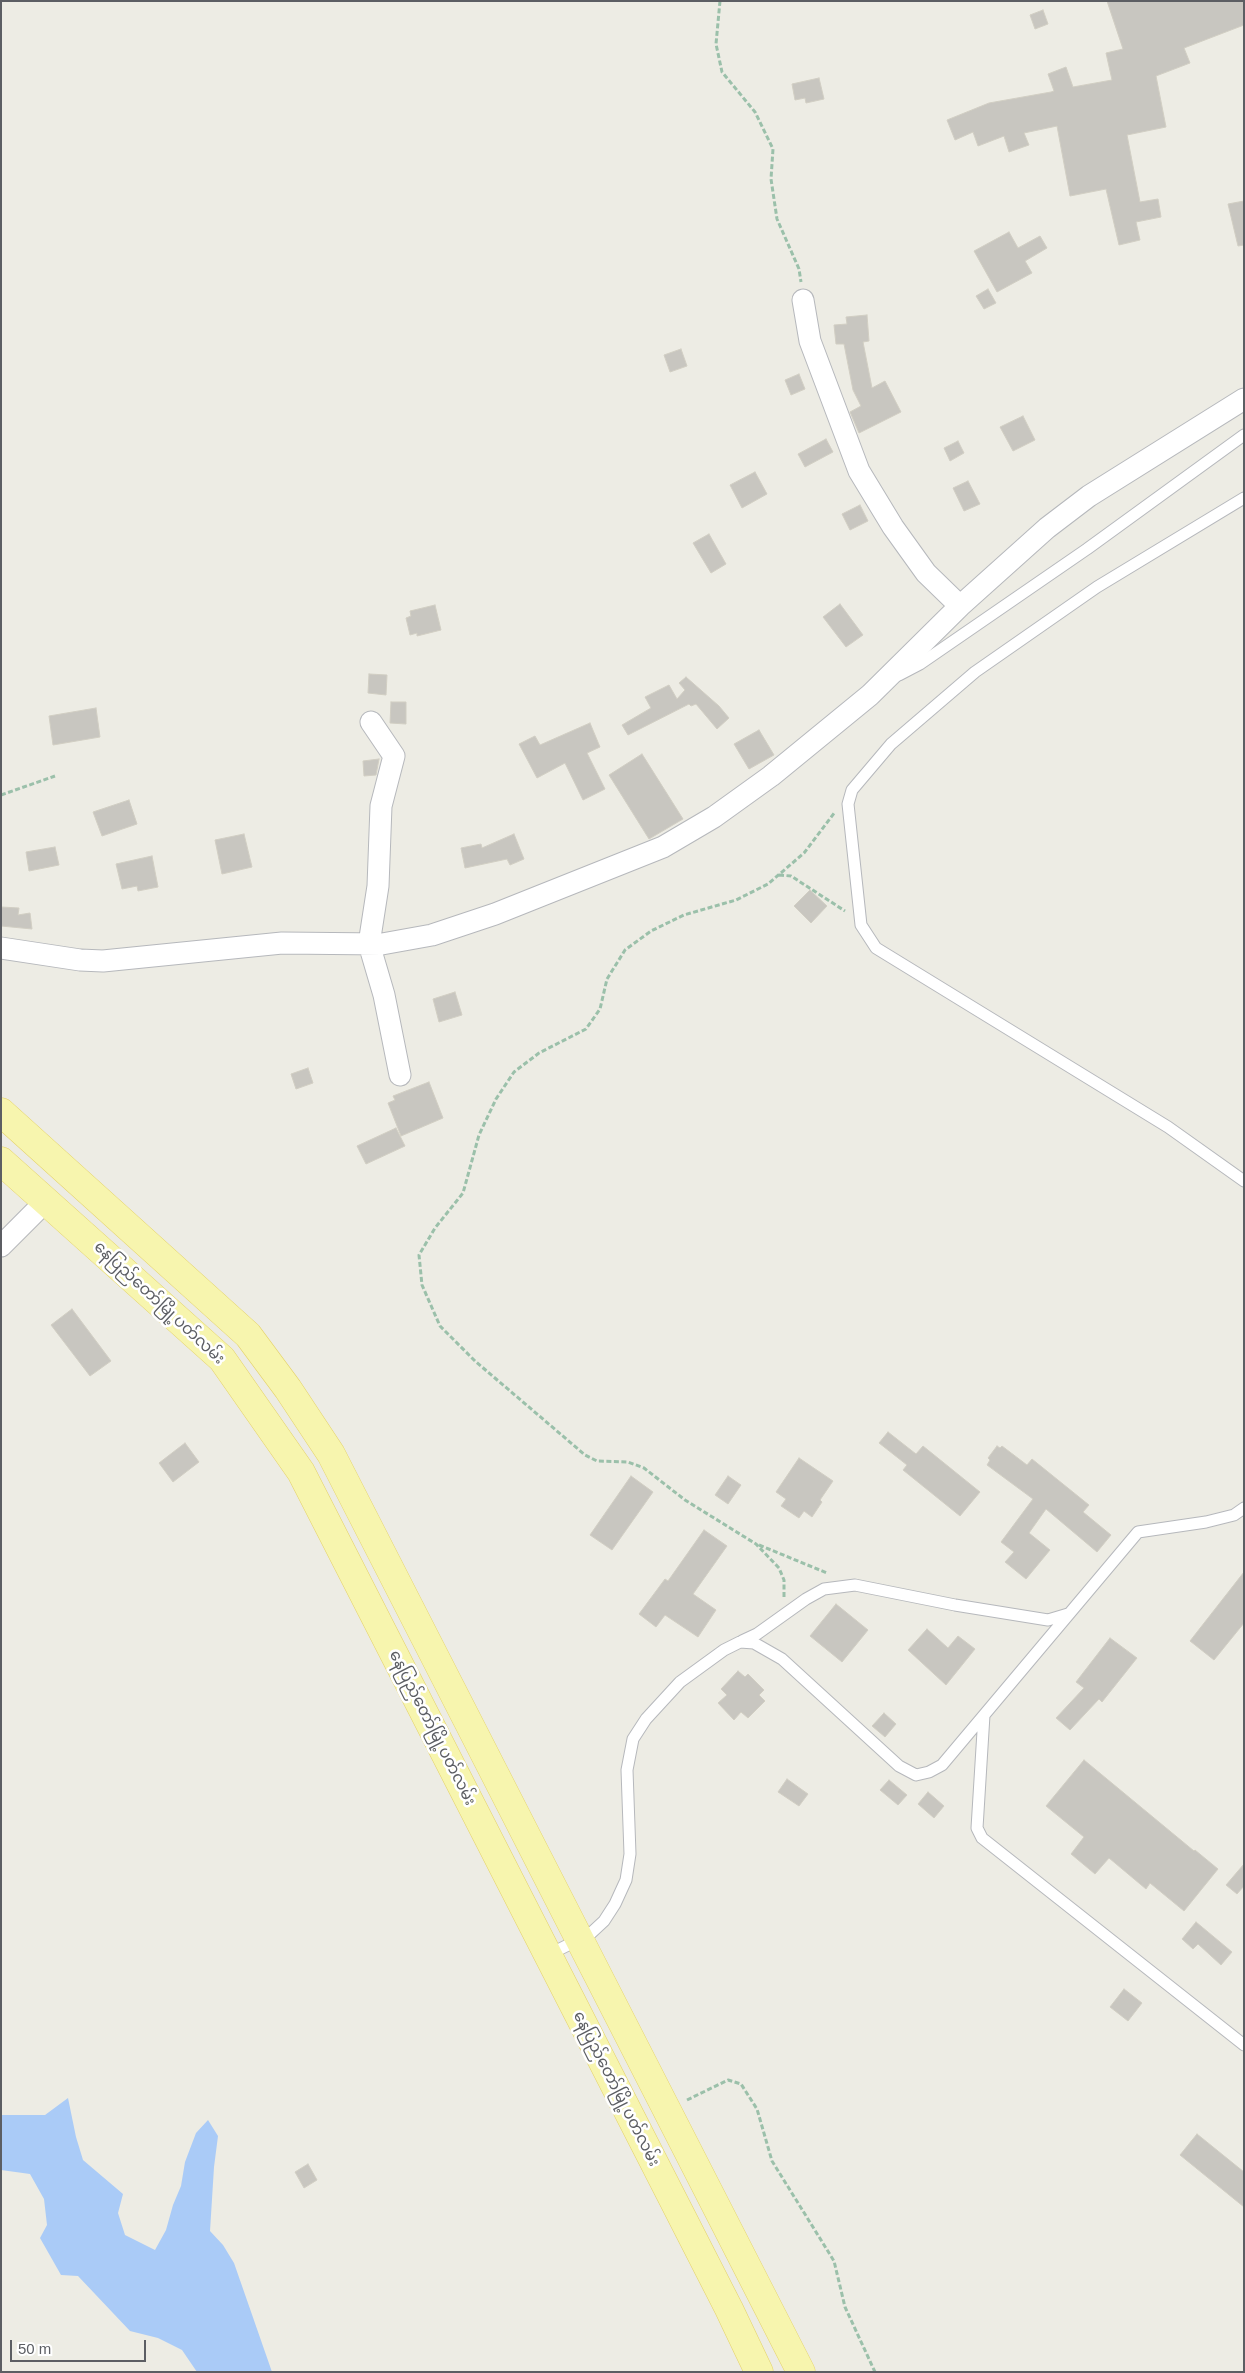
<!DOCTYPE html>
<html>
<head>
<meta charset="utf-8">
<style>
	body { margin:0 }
	#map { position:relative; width:1245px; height:2373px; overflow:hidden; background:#edece4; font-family:Arial,sans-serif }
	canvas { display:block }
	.frame { position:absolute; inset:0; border:2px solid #5c5e63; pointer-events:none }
	.scale { position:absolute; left:10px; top:2340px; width:136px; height:22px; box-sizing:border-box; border:2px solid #5c5e63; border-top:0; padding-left:6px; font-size:15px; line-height:18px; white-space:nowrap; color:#5c5e63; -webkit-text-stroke:4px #fff; paint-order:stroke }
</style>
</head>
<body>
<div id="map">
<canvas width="1245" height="2373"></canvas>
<div class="frame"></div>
<div class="scale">50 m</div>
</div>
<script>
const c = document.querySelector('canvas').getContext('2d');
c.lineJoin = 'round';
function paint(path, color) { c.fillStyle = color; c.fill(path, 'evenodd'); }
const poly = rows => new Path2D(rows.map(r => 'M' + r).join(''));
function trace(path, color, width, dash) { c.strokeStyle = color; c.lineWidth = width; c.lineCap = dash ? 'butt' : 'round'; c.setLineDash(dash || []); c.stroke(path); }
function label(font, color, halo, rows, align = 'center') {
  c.font = font + ' Arial,"Noto Sans Myanmar",sans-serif'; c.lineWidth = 5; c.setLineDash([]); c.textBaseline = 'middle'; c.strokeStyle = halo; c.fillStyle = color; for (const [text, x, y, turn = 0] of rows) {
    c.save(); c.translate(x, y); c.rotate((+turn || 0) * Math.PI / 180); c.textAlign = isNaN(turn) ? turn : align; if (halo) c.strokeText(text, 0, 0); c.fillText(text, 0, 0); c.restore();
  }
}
paint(poly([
	[68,2098,76,2137,83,2160,123,2194,118,2213,125,2235,155,2250,166,2230,173,2205,181,2186,185,2162,196,2133,208,2120,218,2136,214,2167,210,2231,223,2245,234,2263,272,2372,197,2372,182,2350,158,2338,130,2331,78,2276,61,2275,40,2238,47,2225,44,2199,30,2174,1,2170,1,2115,45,2115]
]), '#aacbf7');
const building = poly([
	[1107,1,1244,1,1244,25,1184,48,1190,63,1156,76,1166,127,1127,135,1140,202,1158,199,1161,217,1136,222,1140,240,1119,245,1106,189,1070,196,1057,126,1024,133,1029,145,1009,152,1004,136,978,146,973,132,955,140,947,120,989,103,1051,92,1054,91,1048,74,1066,67,1073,87,1112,80,1106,53,1123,49,1107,1],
	[1043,10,1048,24,1035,29,1030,15,1043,10],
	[819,78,824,99,806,103,805,98,795,100,792,84,819,78],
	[1244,201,1244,245,1238,246,1228,204,1244,201],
	[1009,232,1018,248,1040,236,1047,248,1025,261,1032,273,997,292,974,251,1009,232],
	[988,289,996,303,984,309,976,296,988,289],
	[867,315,869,341,863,342,872,388,885,381,901,412,859,433,850,412,861,406,853,390,844,344,836,344,834,325,847,324,846,317,867,315],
	[681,349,687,366,670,372,664,355,681,349],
	[799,374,805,389,791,395,785,380,799,374],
	[1023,416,1035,440,1013,451,1000,427,1023,416],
	[826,439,833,452,805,467,798,454,826,439],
	[958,441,964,453,950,461,944,448,958,441],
	[755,472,767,494,742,508,730,485,755,472],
	[968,481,980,504,964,511,953,488,968,481],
	[860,505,868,521,850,530,842,514,860,505],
	[709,534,726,564,711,573,693,543,709,534],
	[840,604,863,635,846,647,823,617,840,604],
	[435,605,441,630,417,636,417,633,410,635,406,618,411,616,410,611,435,605],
	[369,674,387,675,386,695,368,693,369,674],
	[686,677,719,706,729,718,717,729,696,704,691,706,689,704,628,735,622,725,651,708,645,697,669,685,677,699,685,690,679,683,686,677],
	[391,702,406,702,406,724,390,723,391,702],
	[96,708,100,737,53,745,49,716,96,708],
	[590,723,600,747,587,753,605,789,583,800,565,763,537,778,519,744,535,736,540,745,590,723],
	[759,730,774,755,749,769,734,744,759,730],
	[642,754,683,819,649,839,609,775,642,754],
	[379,759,376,775,364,776,363,761,379,759],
	[129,800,137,824,102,836,93,812,129,800],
	[244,834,252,867,222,874,215,840,244,834],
	[514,834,524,859,510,865,507,859,465,868,461,848,481,844,482,848,514,834],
	[55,847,59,865,29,871,26,852,55,847],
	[152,856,158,887,138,891,137,886,122,889,116,864,152,856],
	[810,890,827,906,811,923,794,906,810,890],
	[1,907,19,908,18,915,30,913,32,929,1,926,1,907],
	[455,992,462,1015,439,1022,433,999,455,992],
	[308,1068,313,1083,296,1089,291,1074,308,1068],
	[429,1082,443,1118,401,1136,388,1103,395,1100,393,1096,429,1082],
	[396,1128,405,1146,366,1164,357,1146,396,1128],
	[72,1309,111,1361,90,1376,51,1325,72,1309],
	[888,1432,916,1454,923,1446,980,1492,960,1516,903,1470,907,1465,879,1443,888,1432],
	[185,1443,199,1462,173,1482,159,1463,185,1443],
	[997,1446,1000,1448,1002,1446,1027,1465,1032,1459,1089,1505,1083,1512,1111,1535,1097,1552,1046,1509,1029,1533,1050,1550,1026,1579,1005,1562,1014,1552,1001,1542,1033,1499,987,1465,990,1460,988,1458,997,1446],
	[799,1458,833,1481,820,1500,822,1502,812,1517,804,1511,799,1518,781,1506,786,1499,776,1492,799,1458],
	[631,1476,653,1492,612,1550,590,1535,631,1476],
	[728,1476,741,1485,728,1504,715,1495,728,1476],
	[704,1530,727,1546,693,1594,716,1610,698,1637,665,1615,656,1627,639,1614,665,1579,668,1581,704,1530],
	[1244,1572,1244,1623,1214,1660,1190,1641,1244,1572],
	[836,1604,868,1630,842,1662,810,1636,836,1604],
	[927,1629,948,1648,958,1636,975,1649,946,1685,908,1650,927,1629],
	[1110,1638,1137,1658,1102,1702,1099,1699,1070,1730,1056,1718,1084,1688,1076,1682,1110,1638],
	[738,1671,745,1677,748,1674,764,1690,759,1695,765,1701,748,1718,741,1712,734,1720,718,1703,727,1695,721,1689,738,1671],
	[884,1713,896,1724,885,1737,872,1726,884,1713],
	[1084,1760,1194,1851,1195,1850,1218,1869,1184,1911,1150,1883,1146,1889,1109,1858,1095,1874,1071,1854,1084,1837,1046,1806,1084,1760],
	[787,1779,808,1794,799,1806,778,1792,787,1779],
	[889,1780,907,1795,898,1805,880,1790,889,1780],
	[928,1792,944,1806,934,1818,918,1804,928,1792],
	[1244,1864,1244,1886,1237,1894,1226,1885,1244,1864],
	[1196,1922,1232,1952,1221,1965,1198,1944,1193,1949,1182,1939,1196,1922],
	[1124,1989,1142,2003,1128,2021,1110,2007,1124,1989],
	[1197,2134,1244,2172,1244,2207,1180,2155,1197,2134],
	[308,2164,317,2180,304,2188,295,2172,308,2164]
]);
paint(building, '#c8c6c0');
trace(building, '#d1cec3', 1);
const service = poly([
	[1244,498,1097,587,975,672,891,744,852,790,848,804,861,925,876,948,1168,1127,1244,1181],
	[899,675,920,664,1087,549,1244,435],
	[742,1641,757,1634,806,1599,824,1589,855,1585,955,1605,1048,1620,1068,1614],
	[984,1715,977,1828,982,1838,1244,2045],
	[548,1955,590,1934,604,1921,615,1904,626,1880,630,1854,627,1770,633,1739,646,1719,680,1682,724,1650,740,1642,754,1643,782,1659,899,1766,916,1775,929,1772,942,1765,1138,1532,1206,1522,1234,1515,1244,1508]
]);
const minor = poly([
	[803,300,810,341,859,471,893,527,926,573,960,606],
	[371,722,394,756,381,806,378,886,369,944,384,995,400,1075],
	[1,948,80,960,103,961,282,943,382,944,432,935,495,914,663,847,714,817,771,776,870,695,960,606,1047,528,1089,496,1244,399],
	[1,1246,46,1201]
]);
const primary = poly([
	[1,1112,248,1335,288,1389,331,1454,801,2372],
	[1,1161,222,1359,301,1472,729,2309,759,2372]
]);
trace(service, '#b6b8bc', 13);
trace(minor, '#b6b8bc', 23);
trace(primary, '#e4d166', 29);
trace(poly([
	[720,1,716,44,722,72,755,112,773,149,771,179,777,219,799,269,801,282],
	[1,795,55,776],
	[779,875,791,876,845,911],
	[759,1545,827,1573],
	[784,1597,784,1580,779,1568,756,1544,685,1500,644,1468,628,1462,597,1461,585,1455,475,1361,440,1326,422,1285,419,1255,435,1228,463,1193,479,1135,496,1099,514,1072,539,1053,586,1029,600,1009,607,979,625,950,651,931,684,915,736,900,768,884,804,853,835,812],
	[687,2100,728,2080,741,2084,757,2109,772,2161,834,2261,845,2307,875,2372]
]), '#9bc0aa', 3, [5, 2.5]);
trace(service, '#fff', 11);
trace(minor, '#fff', 21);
trace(primary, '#f7f5ae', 28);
label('16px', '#5c5e63', '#fff', [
	["နေပြည်တော်မြို့ပတ်လမ်း",159,1303,43],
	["နေပြည်တော်မြို့ပတ်လမ်း",432,1728,63],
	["နေပြည်တော်မြို့ပတ်လမ်း",616,2089,63]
]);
</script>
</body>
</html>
